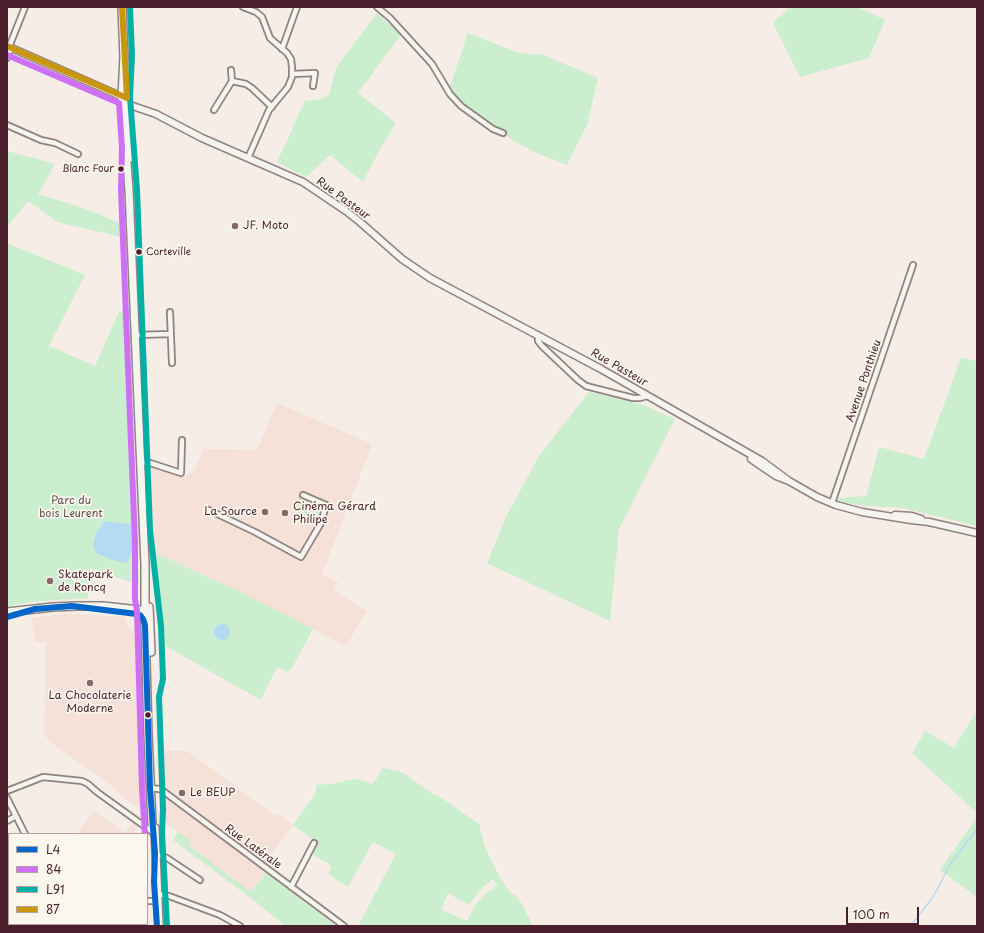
<!DOCTYPE html>
<html>
<head>
<meta charset="utf-8">
<style>
	body { margin:0 }
	#map { position:relative; width:984px; height:933px; overflow:hidden; background:#f5ede6; font-family:"Playpen Sans",sans-serif }
	canvas { display:block }
	.frame { position:absolute; inset:0; border:8px solid #4a1f2b; pointer-events:none }
	.legend { position:absolute; left:8px; top:833px; width:140px; height:92px; box-sizing:border-box; background:#fbf7ec; border:1px solid #b4a19f; margin:0; padding:5px 7px; list-style:none; font-size:12px; color:#4a1f2b }
	.legend li { display:flex; align-items:center; gap:8px; height:20px }
	.legend b { width:20px; border:1px solid #b4a19f }
	.scale { position:absolute; left:846px; top:907px; width:73px; height:18px; box-sizing:border-box; border:2px solid #4a1f2b; border-top:0; padding-left:5px; font-size:12px; line-height:14px; white-space:nowrap; color:#4a1f2b; -webkit-text-stroke:3px #fbf7ec; paint-order:stroke }
</style>
</head>
<body>
<div id="map">
<canvas width="984" height="933"></canvas>
<div class="frame"></div>
<ul class="legend">
<li><b style="height:5px;background:#06c"></b>L4</li>
<li><b style="height:5px;background:#ce70f6"></b>84</li>
<li><b style="height:5px;background:#04b0a4"></b>L91</li>
<li><b style="height:5px;background:#c99610"></b>87</li>
</ul>
<div class="scale">100 m</div>
</div>
<script>
const c = document.querySelector('canvas').getContext('2d');
c.lineJoin = 'round';
function paint(path, color) { c.fillStyle = color; c.fill(path, 'evenodd'); }
const poly = rows => new Path2D(rows.map(r => 'M' + r).join(''));
function trace(path, color, width, dash) { c.strokeStyle = color; c.lineWidth = width; c.lineCap = dash ? 'butt' : 'round'; c.setLineDash(dash || []); c.stroke(path); }
function label(font, color, halo, rows, align = 'center') {
  c.font = font + ' "Playpen Sans",sans-serif'; c.lineWidth = 3.5; c.setLineDash([]); c.textBaseline = 'middle'; c.strokeStyle = halo; c.fillStyle = color; for (const [text, x, y, turn = 0] of rows) {
    c.save(); c.translate(x, y); c.rotate((+turn || 0) * Math.PI / 180); c.textAlign = isNaN(turn) ? turn : align; if (halo) c.strokeText(text, 0, 0); c.fillText(text, 0, 0); c.restore();
  }
}
paint(poly([
	[277,403,372,444,322,574,339,583,333,590,367,611,346,646,244,594,149,550,146,508,147,465,183,477,194,471,204,449,257,450],
	[65,614,124,617,127,627,137,635,147,811,145,811,127,800,116,789,50,742,44,734,46,642,35,642,32,618],
	[157,751,187,751,276,816,278,814,293,825,261,869,266,873,251,892,187,845,190,841,160,818],
	[94,811,125,833,134,822,139,825,133,834,76,834]
]), '#f5e1d7');
paint(poly([
	[790,7,857,7,885,20,869,58,800,77,773,23],
	[377,13,401,35,358,93,396,123,379,151,363,182,330,155,306,177,277,162,305,101,321,99,329,94,337,66],
	[468,33,519,53,543,55,598,78,587,125,567,165,532,151,513,140,464,106,449,89],
	[7,151,55,164,38,194,86,209,124,225,126,238,57,222,28,201,7,227],
	[7,242,9,244,85,275,49,346,95,366,119,312,129,311,131,430,139,585,90,568,88,598,40,601,7,606],
	[961,358,977,361,977,526,903,508,867,506,837,502,839,498,866,496,879,447,924,459],
	[589,392,641,404,675,419,619,529,610,621,487,563,505,519,539,456],
	[300,497,321,510,314,521,292,510],
	[149,550,244,594,313,629,292,668,287,672,277,667,261,700,160,643,160,625],
	[977,711,977,813,912,753,925,731,954,748],
	[383,768,402,772,430,792,443,799,479,824,485,848,499,876,510,892,516,896,522,904,533,926,358,926,396,854,373,842,348,887,328,874,332,866,312,854,318,843,293,825,316,793,316,785,331,784,355,779,373,784],
	[493,879,497,885,486,894,476,904,467,921,441,910,448,893,469,905,482,888],
	[977,817,977,897,940,870],
	[178,832,191,841,188,845,251,892,266,873,336,926,285,926,256,902,173,840]
]), '#caeece');
paint(poly([
	[105,521,130,524,134,529,135,543,130,557,126,563,119,562,96,553,93,545,96,533],
	'214 632a8 8 0 1 1 16 0a8 8 0 1 1-16 0Z'
]), '#b5daf3');
trace(poly([
	[909,926,913,923,933,897,950,865,977,829]
]), '#b5daf3', 1.5);
const street = poly([
	[243,7,256,12,262,17,270,38,287,53,291,59,292,67,292,77,288,87,269,110,248,158],
	[377,7,390,18,432,64,450,94,461,106,493,129,503,133],
	[9,47,25,7],
	[282,49,297,7],
	[7,58,11,48],
	[292,74,315,73,313,86],
	[232,81,246,84,252,88,272,107],
	[214,110,232,81,231,70],
	[7,125,41,140,55,143,78,154],
	[170,312,172,363],
	[135,335,171,334],
	[538,335,538,341,542,346,578,380,586,386,633,398,640,398,647,396],
	[140,463,147,462,181,473,182,440],
	[832,503,913,265],
	[209,510,255,532,301,557,321,523,326,505,303,495],
	[150,788,159,789,163,791,344,926],
	[7,791,43,777,82,781,88,784,97,792,154,833],
	[7,798,25,834],
	[7,821,16,816],
	[155,854,167,858,200,880],
	[7,883,9,883],
	[291,887,314,843],
	[156,894,169,896,220,915,240,926],
	[147,901,158,901],
	[7,908,9,909],
	[74,924,79,926],
	[9,926,11,924],
	[41,926,42,924]
]);
const secondary = poly([
	[7,46,125,98],
	[124,103,156,114,202,138,303,182,346,211,360,222,402,259,430,278,601,369,762,461,789,481],
	[751,459,776,476,789,481,817,497,836,505,862,512,911,520,929,522,977,533],
	[895,515,912,516,921,519]
]);
const primary = poly([
	[122,7,124,58],
	[124,55,122,97,129,190,145,565,145,622,148,735,152,823,154,833],
	[126,85,130,158],
	[149,607,151,652],
	[7,612,53,607,77,606,103,606,148,611],
	[155,828,159,926]
]);
trace(street, '#8f8382', 8);
trace(secondary, '#8f8382', 9);
trace(primary, '#8f8382', 10);
trace(street, '#f6f4ef', 4.5);
trace(secondary, '#f6f4ef', 6);
trace(primary, '#f6f4ef', 7);
trace(poly([
	[7,617,35,609,72,606,137,614,140,615,143,619,145,625,150,788,155,854,154,882,157,926]
]), '#06c', 6);
trace(poly([
	[7,55,119,103,122,148,121,190,135,543,135,599,137,611,142,788,145,834]
]), '#ce70f6', 6);
trace(poly([
	[130,7,132,55,130,97,137,190,150,530,161,626,163,679,159,697,163,809,162,833,167,926]
]), '#04b0a4', 6);
trace(poly([
	[7,46,127,98,122,7]
]), '#c99610', 6);
for (const [x, y, r, color] of [
	[121,169,3.5,"#4a1f2b"],
	[235,226,4,"#86676c"],
	[139,252,3.5,"#4a1f2b"],
	[265,512,4,"#86676c"],
	[285,513,4,"#86676c"],
	[50,581,4,"#86676c"],
	[90,683,4,"#86676c"],
	[148,715,3.5,"#4a1f2b"],
	[182,793,4,"#86676c"]
]) { const dot = new Path2D(); dot.arc(x, y, r, 0, 2 * Math.PI); c.fillStyle = color; c.fill(dot); trace(dot, '#fbf7ec', 1.5); }
label('10px', '#4a1f2b', '#fbf7ec', [
	["Blanc Four",114,169],
	["Corteville",146,252,"left"]
], 'right');
label('11px', '#4a1f2b', '#fbf7ec', [
	["Rue Pasteur",343,199,36],
	["Rue Pasteur",619,368,30],
	["Avenue Ponthieu",864,381,-71],
	["Rue Latérale",253,847,36]
]);
label('11px', '#4a1f2b', '#fbf7ec', [
	["JF. Moto",243,226],
	["Cinéma Gérard",293,507],
	["Philipe",293,520],
	["La Source",257,512,"right"],
	["Skatepark",58,575],
	["de Roncq",58,588],
	["La Chocolaterie",90,696,"center"],
	["Moderne",90,709,"center"],
	["Le BEUP",190,793]
], 'left');
label('11px', '#61534f', '#fbf7ec', [
	["Parc du",71,501],
	["bois Leurent",71,514]
]);
</script>
</body>
</html>
